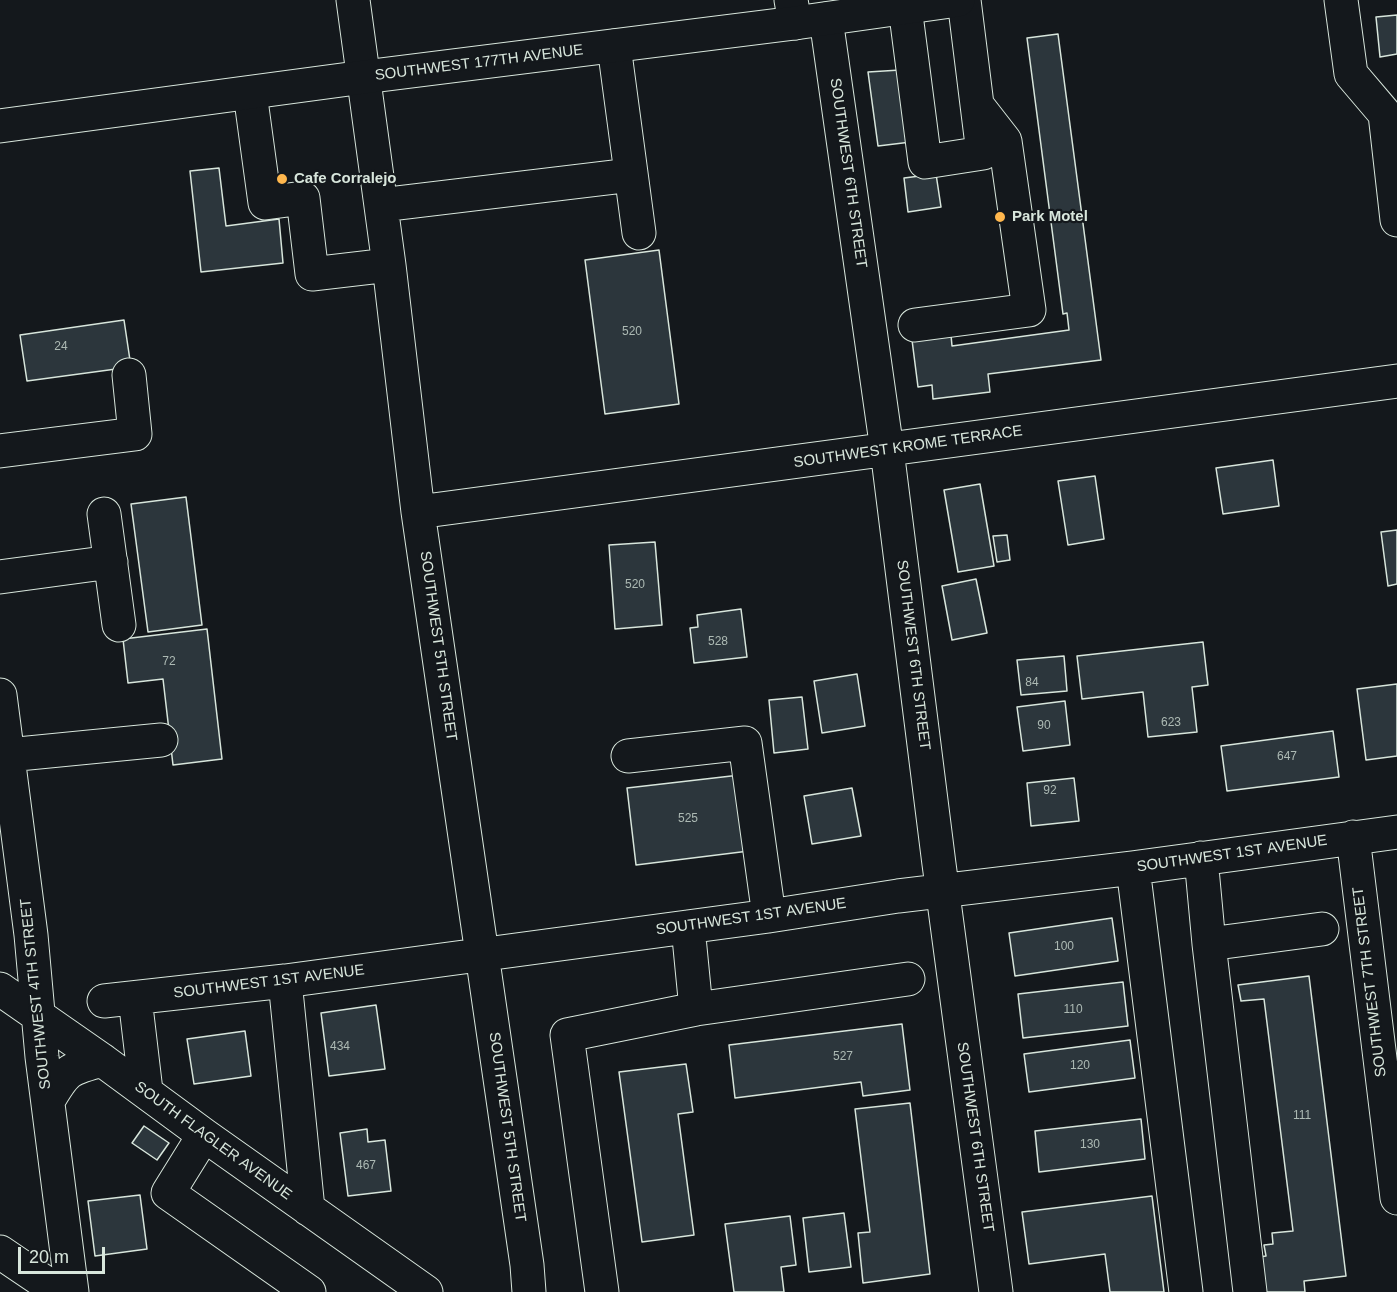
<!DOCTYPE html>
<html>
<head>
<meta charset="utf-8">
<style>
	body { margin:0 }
	#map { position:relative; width:1397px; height:1292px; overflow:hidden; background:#14181c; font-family:Arial,sans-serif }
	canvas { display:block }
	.scale { position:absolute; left:18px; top:1247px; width:87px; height:27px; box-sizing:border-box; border:3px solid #d8e6dc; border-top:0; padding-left:8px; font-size:18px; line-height:21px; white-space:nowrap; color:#d8e6dc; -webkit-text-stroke:4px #14181c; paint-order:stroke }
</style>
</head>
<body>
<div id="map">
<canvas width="1397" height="1292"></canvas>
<div class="scale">20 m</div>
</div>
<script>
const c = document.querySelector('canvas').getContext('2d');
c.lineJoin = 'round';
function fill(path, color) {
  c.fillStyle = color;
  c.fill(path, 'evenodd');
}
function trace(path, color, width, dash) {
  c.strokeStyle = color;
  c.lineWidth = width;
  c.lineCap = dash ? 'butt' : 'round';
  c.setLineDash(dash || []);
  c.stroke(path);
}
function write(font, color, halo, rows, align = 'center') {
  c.font = font + ' Arial,sans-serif';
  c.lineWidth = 4.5;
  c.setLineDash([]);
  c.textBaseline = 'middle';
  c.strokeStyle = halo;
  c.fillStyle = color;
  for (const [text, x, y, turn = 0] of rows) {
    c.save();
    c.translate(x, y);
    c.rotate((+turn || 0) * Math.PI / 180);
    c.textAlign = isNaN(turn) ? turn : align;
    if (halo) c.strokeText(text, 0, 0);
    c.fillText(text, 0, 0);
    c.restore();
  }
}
const building = new Path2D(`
	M1397,15v39l-17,3 -4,-40z
	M1058,34l43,326 -113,14 2,18 -57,7 -1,-14 -14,2 -6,-47 39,-5 1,11 117,-16 -2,-17 -4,1 -36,-276z
	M900,70l11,72 -33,4 -10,-74z
	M219,168l7,58 53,-7 4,44 -82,9 -11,-101z
	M936,174l5,33 -33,5 -4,-34z
	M659,250l20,154 -74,10 -20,-154z
	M124,320l7,47 -104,14 -7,-46z
	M1273,460l6,46 -56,8 -7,-46z
	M1095,476l9,63 -36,6 -10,-64z
	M980,484l14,82 -36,6 -14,-82z
	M186,497l16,128 -54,7 -17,-128z
	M1397,530v54l-9,2 -7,-54z
	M1007,535l3,25 -13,2 -4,-26z
	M655,542l7,83 -47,4 -6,-84z
	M976,579l11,54 -35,7 -10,-54z
	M741,609l6,48 -53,6 -4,-35 8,-1 -1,-12z
	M207,629l15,130 -49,6 -10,-86 -35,4 -5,-44z
	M1203,642l5,43 -16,2 5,45 -49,5 -5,-45 -61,7 -5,-43z
	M1064,656l3,35 -46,4 -4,-35z
	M857,674l8,52 -43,7 -8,-52z
	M1397,684v72l-31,4 -9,-71z
	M802,697l6,52 -34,4 -5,-53z
	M1065,701l5,44 -47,6 -6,-44z
	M1333,731l6,46 -112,14 -6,-45z
	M740,775l9,76 -113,14 -9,-77z
	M1074,778l5,43 -48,5 -4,-43z
	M852,788l9,48 -49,8 -8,-48z
	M1112,918l6,43 -103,15 -6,-43z
	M1309,976l37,300 -42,5 1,11h-49l-5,-34 15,-2 -2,-11 9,-1 -1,-11 21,-2 -29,-232 -23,2 -3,-16z
	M1123,982l5,44 -105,12 -5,-44z
	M376,1005l9,64 -56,7 -8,-63z
	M902,1024l8,66 -47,6 -2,-14 -126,16 -6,-53z
	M245,1031l6,45 -57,8 -7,-45z
	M1130,1040l5,38 -106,14 -5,-38z
	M686,1064l7,48 -15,2 16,121 -52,7 -23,-170z
	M910,1103l20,171 -67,9 -5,-50 12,-1 -15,-123z
	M1141,1119l4,40 -106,13 -4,-41z
	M144,1126l25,17 -12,17 -25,-17z
	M367,1129l1,13 17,-2 6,51 -43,5 -8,-63z
	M140,1195l7,54 -52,7 -7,-55z
	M1152,1196l12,96h-54l-5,-38 -76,10 -7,-52z
	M844,1213l7,54 -42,5 -6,-54z
	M790,1216l6,49 -15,2 3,25h-50l-9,-68z`);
fill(building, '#2c363c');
trace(building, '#d8e6dc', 1.5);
const minor = new Path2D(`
	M353,0l36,265 29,247 109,753 2,27
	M791,0l4,23
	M1341,0l10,74 34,40 12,106
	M905,7l20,155 58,-9 -19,-153
	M826,19l61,431 52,414 57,428
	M614,46l25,187
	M250,93l15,110 38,-5 9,76 77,-9
	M381,205l250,-30
	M915,325l114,-15 -24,-169 -28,-36
	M0,451l135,-17 -6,-59
	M418,512l979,-131
	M104,514l15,111
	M0,577l111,-15
	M0,695l31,240 11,122 30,235
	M8,755l153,-15
	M628,756l117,-13 24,173
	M1353,837l44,361
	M1201,858l8,86 113,-15
	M1133,868l53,424
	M688,927l8,82 212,-30
	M1209,944l41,348
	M285,981l23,228
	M0,989l102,71 102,75 222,157
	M135,998l11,93
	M104,1001l181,-20 484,-65 129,-20 235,-28 264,-36
	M48,1101c18,-31 20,-32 54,-41
	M204,1135l-36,58 141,99
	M0,1252l59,40
	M602,1292l-35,-257 129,-26`);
const major = new Path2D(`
	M0,126l364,-49 431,-54 163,-23`);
trace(minor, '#d8e6dc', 35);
trace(major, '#d8e6dc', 35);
trace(minor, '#14181c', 33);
trace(major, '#14181c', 33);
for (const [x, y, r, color] of [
	[282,179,6,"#ffb74d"],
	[1000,217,6,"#ffb74d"]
]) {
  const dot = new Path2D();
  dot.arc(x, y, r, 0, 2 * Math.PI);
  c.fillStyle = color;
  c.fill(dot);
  trace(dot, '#14181c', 2);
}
write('12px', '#adbab4', null, [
	["520",632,332],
	["24",61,347],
	["520",635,585],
	["528",718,642],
	["72",169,662],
	["84",1032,683],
	["623",1171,723],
	["90",1044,726],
	["647",1287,757],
	["92",1050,791],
	["525",688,819],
	["100",1064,947],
	["110",1073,1010],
	["434",340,1047],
	["527",843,1057],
	["120",1080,1066],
	["111",1302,1116],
	["130",1090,1145],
	["467",366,1166]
]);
write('15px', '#d8e6dc', '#14181c', [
	["SOUTHWEST 177TH AVENUE",479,63,-7],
	["SOUTHWEST 6TH STREET",848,173,82],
	["SOUTHWEST KROME TERRACE",908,447,-8],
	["SOUTHWEST 5TH STREET",438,646,82],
	["SOUTHWEST 6TH STREET",913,655,83],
	["SOUTHWEST 1ST AVENUE",1232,854,-8],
	["SOUTHWEST 1ST AVENUE",751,917,-8],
	["SOUTHWEST 1ST AVENUE",269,982,-7],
	["SOUTHWEST 7TH STREET",1370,982,-97],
	["SOUTHWEST 4TH STREET",36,994,-96],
	["SOUTHWEST 5TH STREET",507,1127,82],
	["SOUTHWEST 6TH STREET",975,1137,82],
	["SOUTH FLAGLER AVENUE",213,1141,36]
]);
write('bold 15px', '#d8e6dc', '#14181c', [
	["Cafe Corralejo",294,179],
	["Park Motel",1012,217]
], 'left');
</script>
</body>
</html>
